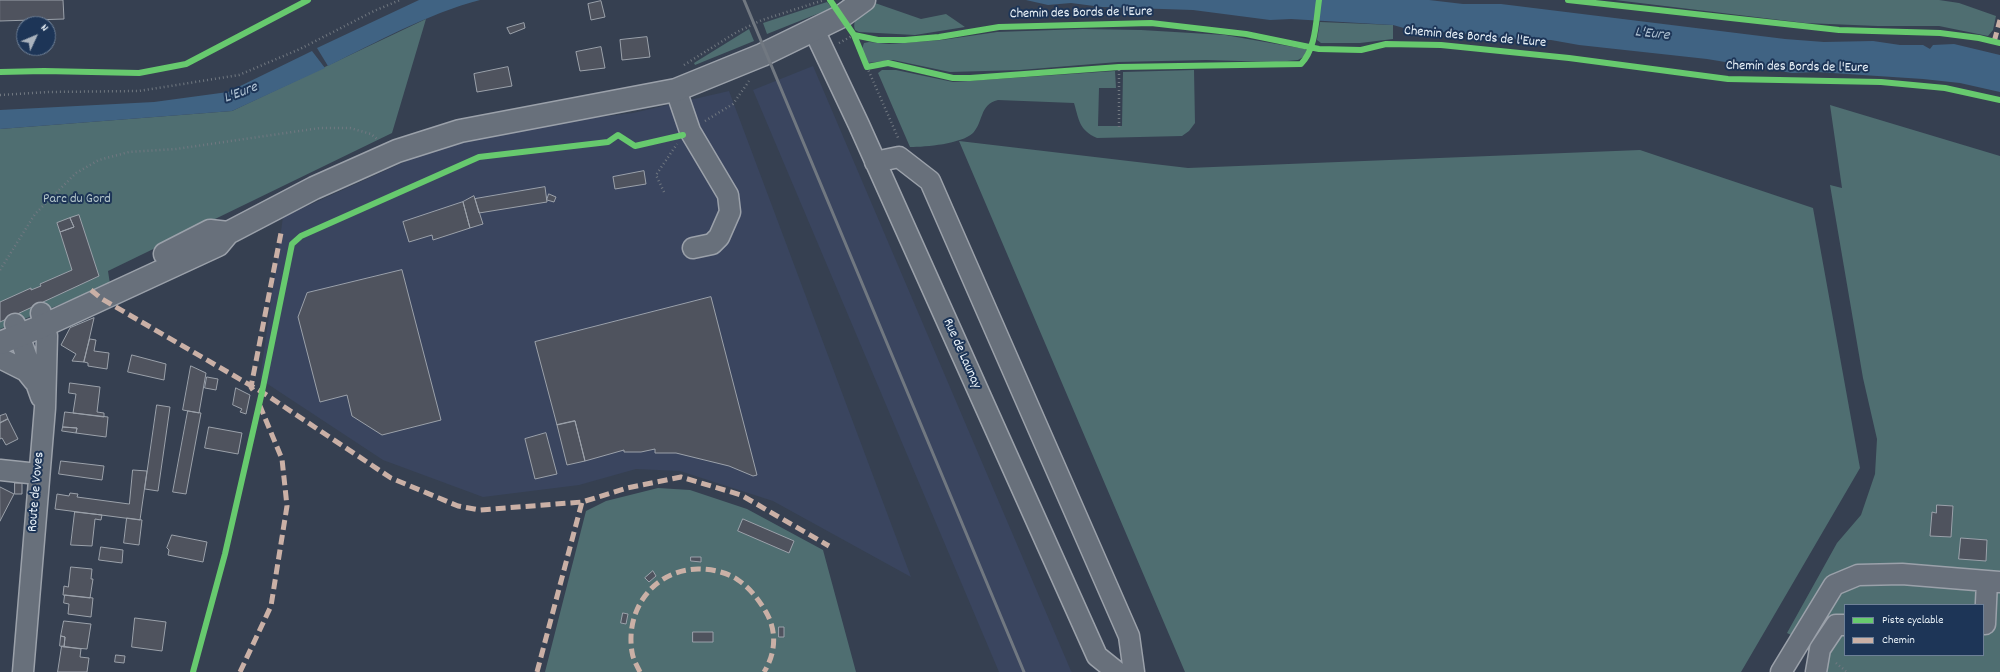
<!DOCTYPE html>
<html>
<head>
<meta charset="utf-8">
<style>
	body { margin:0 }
	#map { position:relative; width:2000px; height:672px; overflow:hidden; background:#364051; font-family:Dekko,sans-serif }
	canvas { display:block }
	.legend { position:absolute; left:1844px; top:604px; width:140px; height:52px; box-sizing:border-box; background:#1d3557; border:1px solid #6e8097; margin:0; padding:5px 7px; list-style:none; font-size:12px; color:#e8f1f8 }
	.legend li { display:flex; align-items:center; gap:8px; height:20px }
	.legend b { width:20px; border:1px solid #6e8097 }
	.north { position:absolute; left:16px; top:16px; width:40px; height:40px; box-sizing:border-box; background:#1d3557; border:1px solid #6e8097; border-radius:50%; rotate:46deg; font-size:11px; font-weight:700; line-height:16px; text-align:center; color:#e8f1f8 }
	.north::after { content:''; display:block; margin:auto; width:14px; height:18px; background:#aab3be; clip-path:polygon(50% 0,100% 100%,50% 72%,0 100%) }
</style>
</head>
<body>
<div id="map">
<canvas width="2000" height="672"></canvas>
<ul class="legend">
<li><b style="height:5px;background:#67ca6e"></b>Piste cyclable</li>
<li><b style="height:5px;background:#cab0a6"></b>Chemin</li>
</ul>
<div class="north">N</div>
</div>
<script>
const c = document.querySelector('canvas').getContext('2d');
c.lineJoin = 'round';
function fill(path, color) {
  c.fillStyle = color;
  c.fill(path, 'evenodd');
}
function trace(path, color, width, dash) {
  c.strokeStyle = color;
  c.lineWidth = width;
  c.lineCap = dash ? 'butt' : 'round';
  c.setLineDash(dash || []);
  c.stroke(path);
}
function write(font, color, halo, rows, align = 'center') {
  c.font = font + ' Dekko,sans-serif';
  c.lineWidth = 4;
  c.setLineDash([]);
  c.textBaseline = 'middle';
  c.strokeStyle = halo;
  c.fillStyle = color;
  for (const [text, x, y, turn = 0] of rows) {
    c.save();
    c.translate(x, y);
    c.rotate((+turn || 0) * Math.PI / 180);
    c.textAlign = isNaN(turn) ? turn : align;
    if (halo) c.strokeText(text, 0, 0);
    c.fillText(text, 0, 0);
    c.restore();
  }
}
fill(new Path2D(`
	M813,66l258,605 1,1h-73l-246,-582z
	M729,91l182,486 -138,-76 -93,-30 -44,-2 -57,16 -96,12 -100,-37 -123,-81 23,-162 150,-68 84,-22 116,-14z`), '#3a455f');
fill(new Path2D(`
	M1615,0h324l20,3 37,13 -3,14 -5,6 -49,-10h-61l-73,-3z
	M827,2l5,6 -65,26 -4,-11z
	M875,3l46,16 25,-5 19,13 -50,8 -56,-3 -4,-2c-4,-13 10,-20 20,-27z
	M426,19l-34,114 -284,138 2,13 -110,45v-200l232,-18z
	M1320,22l73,3v14l-33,4h-39l-4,-3z
	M749,29l5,12 -59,24 -1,-2z
	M1083,29l58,1 84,5 80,14 2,2 -2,5 -7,4 -22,2 -70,-2 -88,2 -98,8 -70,2 -57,-12 -26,3 -5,-14 2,-6 5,-1 20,2 53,-4 55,-8z
	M882,70h14l57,12 162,-11 1,17h-17l-1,38h24l1,-54 71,-2 1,53 -6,8 -7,5 -85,2c-18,-8 -18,-18 -23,-35l-76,-3c-19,5 -14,21 -25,33 -12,11 -47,14 -63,14l-32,-74z
	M1830,105l170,51v516h-175l-5,-23 -33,-16 50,-90 24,-28 14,-41 2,-35 -14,-61 -33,-193 12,3zM1845,605h138v50h-138z
	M959,141l229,27 452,-18 173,58 47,260 -119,204h-556z
	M658,488l32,2 57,19 76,41 33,122h-311l41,-161 20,-10z`), '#4f6e71');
fill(new Path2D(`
	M419,0h61c-53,14 -103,42 -152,66l-11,-18z
	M1026,0h403l34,4h38l284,35 39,3 49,-1 27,4h23l7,4 3,-4 21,-1 46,11v37l-40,-9 -37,-4 -106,-7 -25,1 -85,-14 -128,-14 -28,-5 -42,-1 -39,-5 -59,-4 -18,-5 -102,-6 -21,1 -77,-10 -91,-3 -31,-4 -23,2z
	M312,51l13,17 -93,43 -232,18v-19l154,-8 74,-10z`), '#406383');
const building = new Path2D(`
	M0,0h63l1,19 -64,2z
	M601,1l4,16 -14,3 -3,-16z
	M524,23l1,5 -15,6 -3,-6z
	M647,37l3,20 -28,3 -2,-20z
	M601,47l4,21 -25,3 -4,-19z
	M508,67l4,19 -35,6 -3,-18z
	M644,171l2,13 -31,5 -2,-12z
	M545,187l2,15 -68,11 -4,-14z
	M549,194l7,3 -2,5 -7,-2z
	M474,196l9,28 -13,4 -7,-26z
	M463,202l7,26 -37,12 -1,-5 -23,7 -6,-20z
	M79,215l20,61 -99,46v-20l31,-14v2l10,-4 -1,-2 32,-14 -12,-38 14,-5 -4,-9z
	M70,218l4,9 -14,5 -3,-9z
	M402,270l39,150 -59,15 -30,-19 -5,-21 -27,7 -22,-85 9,-24z
	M711,297l46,178 -4,1 -24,-10 -53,-13h-21v-4l-14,3h-17v-2l-39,11 -10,-40 -18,4 -22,-83z
	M94,318l-10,44 -12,-1 4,-7 -15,-9 9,-17z
	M90,339l6,1 -2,11 15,2 -2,16 -19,-3v-3l-4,-1z
	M132,355l34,9 -2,16 -36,-8z
	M191,366l15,7 -7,40 -16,-3z
	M207,377l11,2 -2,11 -11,-2z
	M70,383l30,4 -3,25 7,1v4l-31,-4 3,-19 -7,-1z
	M236,388l14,7 -4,19 -6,-2 2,-3 -9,-4z
	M157,405l13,2 -12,84 -13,-2z
	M188,411l13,2 -15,81 -13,-2z
	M65,412l43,5 -2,20 -30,-4 1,-5 -14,-1z
	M6,414l2,5 -8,4v-7z
	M8,419l10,20 -12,6 -4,-7 -2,1v-16z
	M575,421l10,40 -18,4 -10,-40z
	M63,427l14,1 -1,5 -14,-2z
	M209,427l33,6 -4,21 -33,-6z
	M546,433l11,41 -22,5 -10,-40z
	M61,461l43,5 -2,14 -43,-6z
	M133,470l14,1 -7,49 -85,-11 2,-15 12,2 1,-3 8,1 -1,3 52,7z
	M15,483h7v11h-7z
	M0,487l14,7 -14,27z
	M1937,505l16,1 -2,31 -21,-1 2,-24 4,1z
	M75,512l27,3 -1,5 -6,-1 -3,27 -21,-1z
	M127,518l15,2 -3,25 -15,-2z
	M743,519l51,22 -5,12 -51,-22z
	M172,535l35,7 -4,20 -35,-7 1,-5 -2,-2z
	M1961,538l26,2 -1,21 -27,-2z
	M101,547l22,3 -1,13 -23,-3z
	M691,557h10v5l-10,-1z
	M71,567l21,2 -1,10h2l-3,19 -27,-3 1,-9 4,1z
	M653,571l3,5 -7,6 -4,-4z
	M65,595l28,3 -2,19 -23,-3 1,-10 -5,-1z
	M623,613l5,1 -2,10 -5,-1z
	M135,618l31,4 -4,29 -30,-4z
	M64,621l27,3 -4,25 -23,-2 1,-10 -4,-1z
	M779,627h5v10h-5z
	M693,632h20v10h-20z
	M61,636l4,1 -1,10 -4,-1z
	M62,646l19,3 -1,8 9,1 -2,14h-29z
	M116,655l9,1 -1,7 -9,-1z`);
fill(building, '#4f535e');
trace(building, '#9ba1aa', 1);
const minor = new Path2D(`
	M814,30l45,95 238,531 20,16
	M676,90l14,41 38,64 2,17 -11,25 -7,7 -19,4
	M875,162l24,-5 31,24 199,455 5,36
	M15,324l26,73
	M0,358l26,13 8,10
	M0,470l38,4
	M1985,624l2,-43
	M23,672l22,-264 2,-72 -6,-23
	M1781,672l53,-87 24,-10 44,-1 98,8
	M1816,672l4,-23 16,-24h9`);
const major = new Path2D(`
	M165,254l45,-23 18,2
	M0,343l45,-18 173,-80 10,-12 86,-45 83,-37 63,-20 216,-41 86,-35 80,-39 22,-16`);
trace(minor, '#9ba1aa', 23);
trace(major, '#9ba1aa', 25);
trace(new Path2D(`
	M839,43l15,-8
	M684,65l53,-33 25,-12 62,-20
	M867,67l32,73
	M0,95l48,-3 91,-1 100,-16 61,-26 74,-38 26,-11
	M705,121l28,-17 16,-23
	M1119,127v-60
	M664,192l-8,-17 21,-31
	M0,270l35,-56 41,-41 23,-13 30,-8 47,-3 144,-21h30l21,6 6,5
	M1836,663l11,9`), '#717881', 2.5, [1, 3]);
trace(minor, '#68707b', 20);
trace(major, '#68707b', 22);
trace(new Path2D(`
	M744,0l280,672`), '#717881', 3);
trace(new Path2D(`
	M1994,42l6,-22
	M91,290l11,9 160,93 129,86 67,28 22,4 102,-8 45,-14 54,-11 60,18 88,51
	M253,390l-2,-3 30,-154
	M240,672l31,-66 16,-100 -5,-47 -22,-53
	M537,672l45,-170
	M640,672c-3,-6 -7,-13 -8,-20 -7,-43 22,-82 66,-83 13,0 29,3 40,11 12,8 21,20 28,32 11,19 10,41 -2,60`), '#cab0a6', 5, [10, 5]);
trace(new Path2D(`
	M830,0l24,35 13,32 21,-4 65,15h17l149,-11 182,-3c15,-15 15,-44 18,-64
	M1568,0l271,30 101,3 39,5 21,5
	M854,35l24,5h27l34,-3 60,-10 152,-4 95,11 73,15 42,1 25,-6 55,1 128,13 159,21 153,3 64,6 55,12
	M0,72l44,-1 95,2 47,-9 122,-64
	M193,672l32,-118 37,-162 30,-148 9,-8 178,-79 129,-15 10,-7 17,11 48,-11`), '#67ca6e', 6);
write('14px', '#e8f1f8', '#1d3557', [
	["Chemin des Bords de l'Eure",1081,14,-1],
	["Chemin des Bords de l'Eure",1475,38,5],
	["Chemin des Bords de l'Eure",1797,68,1],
	["Rue de Launay",961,354,66],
	["Route de Voves",37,492,-85]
]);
write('14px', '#b4c6ca', '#1d3557', [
	["Parc du Gord",77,200]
]);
write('italic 15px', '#aec0d1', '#1d3557', [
	["L'Eure",1652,35,6],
	["L'Eure",241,94,-21]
]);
</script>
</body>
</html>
